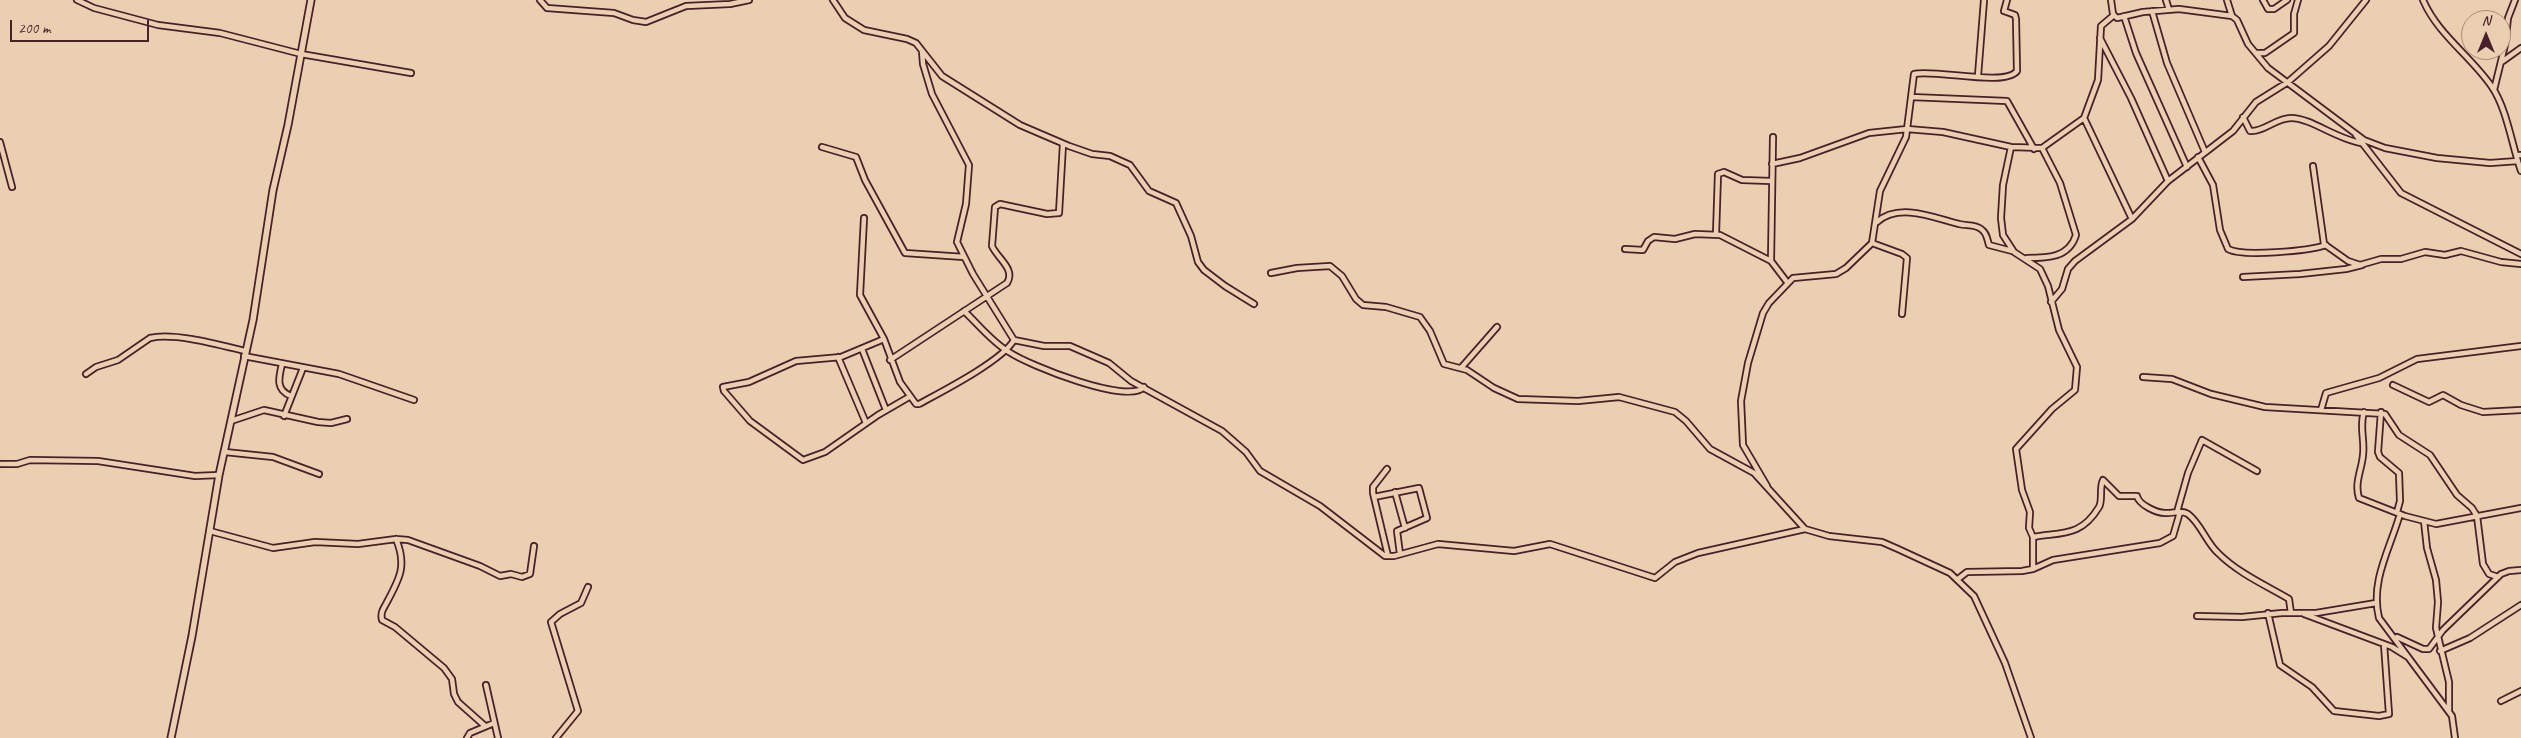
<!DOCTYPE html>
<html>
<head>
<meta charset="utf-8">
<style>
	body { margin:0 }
	#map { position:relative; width:2521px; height:738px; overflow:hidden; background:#eacfb1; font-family:Caveat,sans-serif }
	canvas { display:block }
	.north { position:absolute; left:2461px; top:10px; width:50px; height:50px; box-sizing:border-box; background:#eacfb1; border:1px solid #aa897b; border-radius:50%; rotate:0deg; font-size:14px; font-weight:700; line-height:20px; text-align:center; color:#4a1f2b }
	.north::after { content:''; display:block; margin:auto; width:18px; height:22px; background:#4a1f2b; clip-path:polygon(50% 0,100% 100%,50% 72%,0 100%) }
	.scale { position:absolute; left:10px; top:20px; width:139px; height:22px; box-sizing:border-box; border:2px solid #4a1f2b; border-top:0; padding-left:6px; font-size:15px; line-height:18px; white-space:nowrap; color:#4a1f2b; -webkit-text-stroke:4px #eacfb1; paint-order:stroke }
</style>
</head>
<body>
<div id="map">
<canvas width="2521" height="738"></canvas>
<div class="north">N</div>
<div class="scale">200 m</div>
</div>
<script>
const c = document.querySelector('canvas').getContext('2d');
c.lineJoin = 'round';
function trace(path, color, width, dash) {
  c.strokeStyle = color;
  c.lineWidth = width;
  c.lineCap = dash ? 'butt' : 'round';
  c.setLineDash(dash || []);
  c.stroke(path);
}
const minor = new Path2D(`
	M77,0l17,8 64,17 62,8 81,21 110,19
	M540,0l7,8 67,5 19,7 13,2 40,-16 44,-2 19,-4
	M833,0l12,18 19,12 43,9 9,4 26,33 78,49 49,21 23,8 18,2 20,9 19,26 27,12 15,33 7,26 6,8 21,16 29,18
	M2111,0l2,14 4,4 26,-6 36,-3 53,7 5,4 11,24 20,24 96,72 21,8 52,10 53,5 28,-2
	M2166,0l3,10
	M2227,0l5,16
	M2263,0l5,9h6l13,-9
	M2423,0c15,35 48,56 69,87 15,22 20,59 29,84
	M2152,11l15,52 38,89
	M2124,16l12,37 51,114
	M2100,38l31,60 37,83
	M922,51l1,13 9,30 37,71 -3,39 -9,38 16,32 41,66 30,6h26l39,17 22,18 91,50 24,21 14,19 60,35 65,50h9l44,-12 76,7 36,-7 105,34 20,-16 23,-9 107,-24 24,7 53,6 16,7 52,24 24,23 31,67 26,75
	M2256,53h9l29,-20v-19l4,-14
	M2503,61l18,-13
	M1978,76l6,-76
	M2494,90l11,-45 3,-27 7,-18
	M1911,97l96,4 27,48
	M2243,117l7,14c14,1 26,-13 41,-13 20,0 45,21 70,25
	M2084,118l48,101
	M2356,135l45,58 120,61
	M0,142l12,45
	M822,147l34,10 9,23 40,73 59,4
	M2011,147l-8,38 -2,33 2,17 11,17 26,17 8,17 11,44 18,37 -2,23 -23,19 -36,40 6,41 8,22 -1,16 4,9v32
	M2519,155h2
	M2198,157l15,28 7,45 8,19c14,8 81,2 98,-4
	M1772,164l28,-6 69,-25 38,-4 36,3 68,15 31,1 42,-30 14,-38 3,-54 13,-11
	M2313,166l11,78 24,17 12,4 21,-6h20l24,-7 20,3 16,-4 40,11 20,2
	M864,218l-4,77 24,44 16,43 16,22h3c22,-12 83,-43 95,-64
	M1877,222c22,-20 58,-4 82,2 7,2 16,0 22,5 6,4 6,10 8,16l23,6
	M1716,234l2,-60 6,-2 18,8 29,1
	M1872,243l30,11 5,4 -5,56
	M1625,249l18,1 5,-9 6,-4 21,2 20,-5 25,1 51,26 16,21
	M2027,258c20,0 42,0 49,-23l-16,-52 -18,-35
	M1771,261l2,-124
	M1271,273l26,-5 33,-2 12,10 14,23 7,6 23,2 34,10 10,14 14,33 23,6 27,18 24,11 60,2 41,-4 56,15 11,9 24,28 44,24 51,56
	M2243,277l57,-3 46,-5 16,-4
	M2051,302l11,-13 6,-20 7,-8 57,-42 36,-38 65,-50 23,-29 32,-20 41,-36 37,-46
	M964,311c15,14 28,31 45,41 19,13 119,53 135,35
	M884,339l-43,18 -45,4 -47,21 -26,5 1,4 26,30 53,39 22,-8 53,-37 31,-18
	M862,349l24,61
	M244,356l95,18 75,26
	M838,357l28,66
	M890,360l117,-77c9,-14 -10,-25 -15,-37l3,-39 5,-3 47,10 12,-1 4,-69
	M282,364c-3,13 -7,26 9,32
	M1461,368l36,-41
	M86,374l10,-7 22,-7 32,-22c24,-6 70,7 95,13
	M2143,377l29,2 39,15 54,13 120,7 14,21 31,20 27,40 15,13 5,8 6,48 6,10 9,3
	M2393,385l36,17 14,-7 18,10 22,7 38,-2
	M2321,410l5,-17 53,-15 38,-19 104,-13
	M2364,412c-5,15 1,27 -1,43 -1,14 -9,28 -4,43l46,18 31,8 85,-16
	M2381,412l-3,40 2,5 19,16 1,28 -3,11
	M284,416l19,-48
	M231,421l33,-11 54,12 13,1 16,-4
	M225,452l48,5 46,17
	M1,464h16l13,-4 68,1 97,15 24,-1
	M1387,469l-14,18v6l15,63
	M1767,486l-24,-41 -2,-44 7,-38 15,-50 6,-10 24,-25 43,-4 10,-6 26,-25 8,-52 26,-54 8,-63c22,-5 91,13 103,-3l-1,-52 -1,-4 -11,-4 3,-11
	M1395,492l10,36
	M1374,497l45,-9 8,30 -30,13 3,23
	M2177,512l11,-39 14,-33 55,31
	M2400,514c-10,35 -30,67 -21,104l73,98 3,22
	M2424,521l3,27 9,32 2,22 -2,26 13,54v29
	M210,531l63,17 42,-6 43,2 38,-5 12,1 72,26 20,10 11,-2 11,3 8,-3 4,-28
	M2033,537c29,-5 48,0 66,-30 4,-7 0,-19 4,-27l16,16h18c2,9 20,17 28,17 8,1 15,-4 23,1 13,10 18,28 30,39 20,20 47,32 71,46l2,14
	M396,539c11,26 4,39 -9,63 -3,6 -7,10 -5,18l13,7 49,41 8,11 2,15 4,8 27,24
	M1958,579l9,-7 55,-1 11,-2 20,-9 107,-17 13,-7 7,-24
	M2268,613l12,52 32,22 22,24 45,5 10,-2 -5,-70
	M2304,614l88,33 16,10
	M2197,616l45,1 40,-4h34l60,-10
	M2397,637l26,12h6l14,-19 58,-56 8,-3 12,-1
	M2440,651l30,-13 51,-33
	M486,685l12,53
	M2501,701l20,-10
	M467,738l3,-5 24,-10
	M556,738l22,-27 -27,-89 9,-8 21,-11 7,-16`);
const major = new Path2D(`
	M171,738l21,-102 27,-161 34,-155 20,-130 15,-65 23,-125`);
trace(minor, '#4a1f2b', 8);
trace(major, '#4a1f2b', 9);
trace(minor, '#eacfb1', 4.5);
trace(major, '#eacfb1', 5.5);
</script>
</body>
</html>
